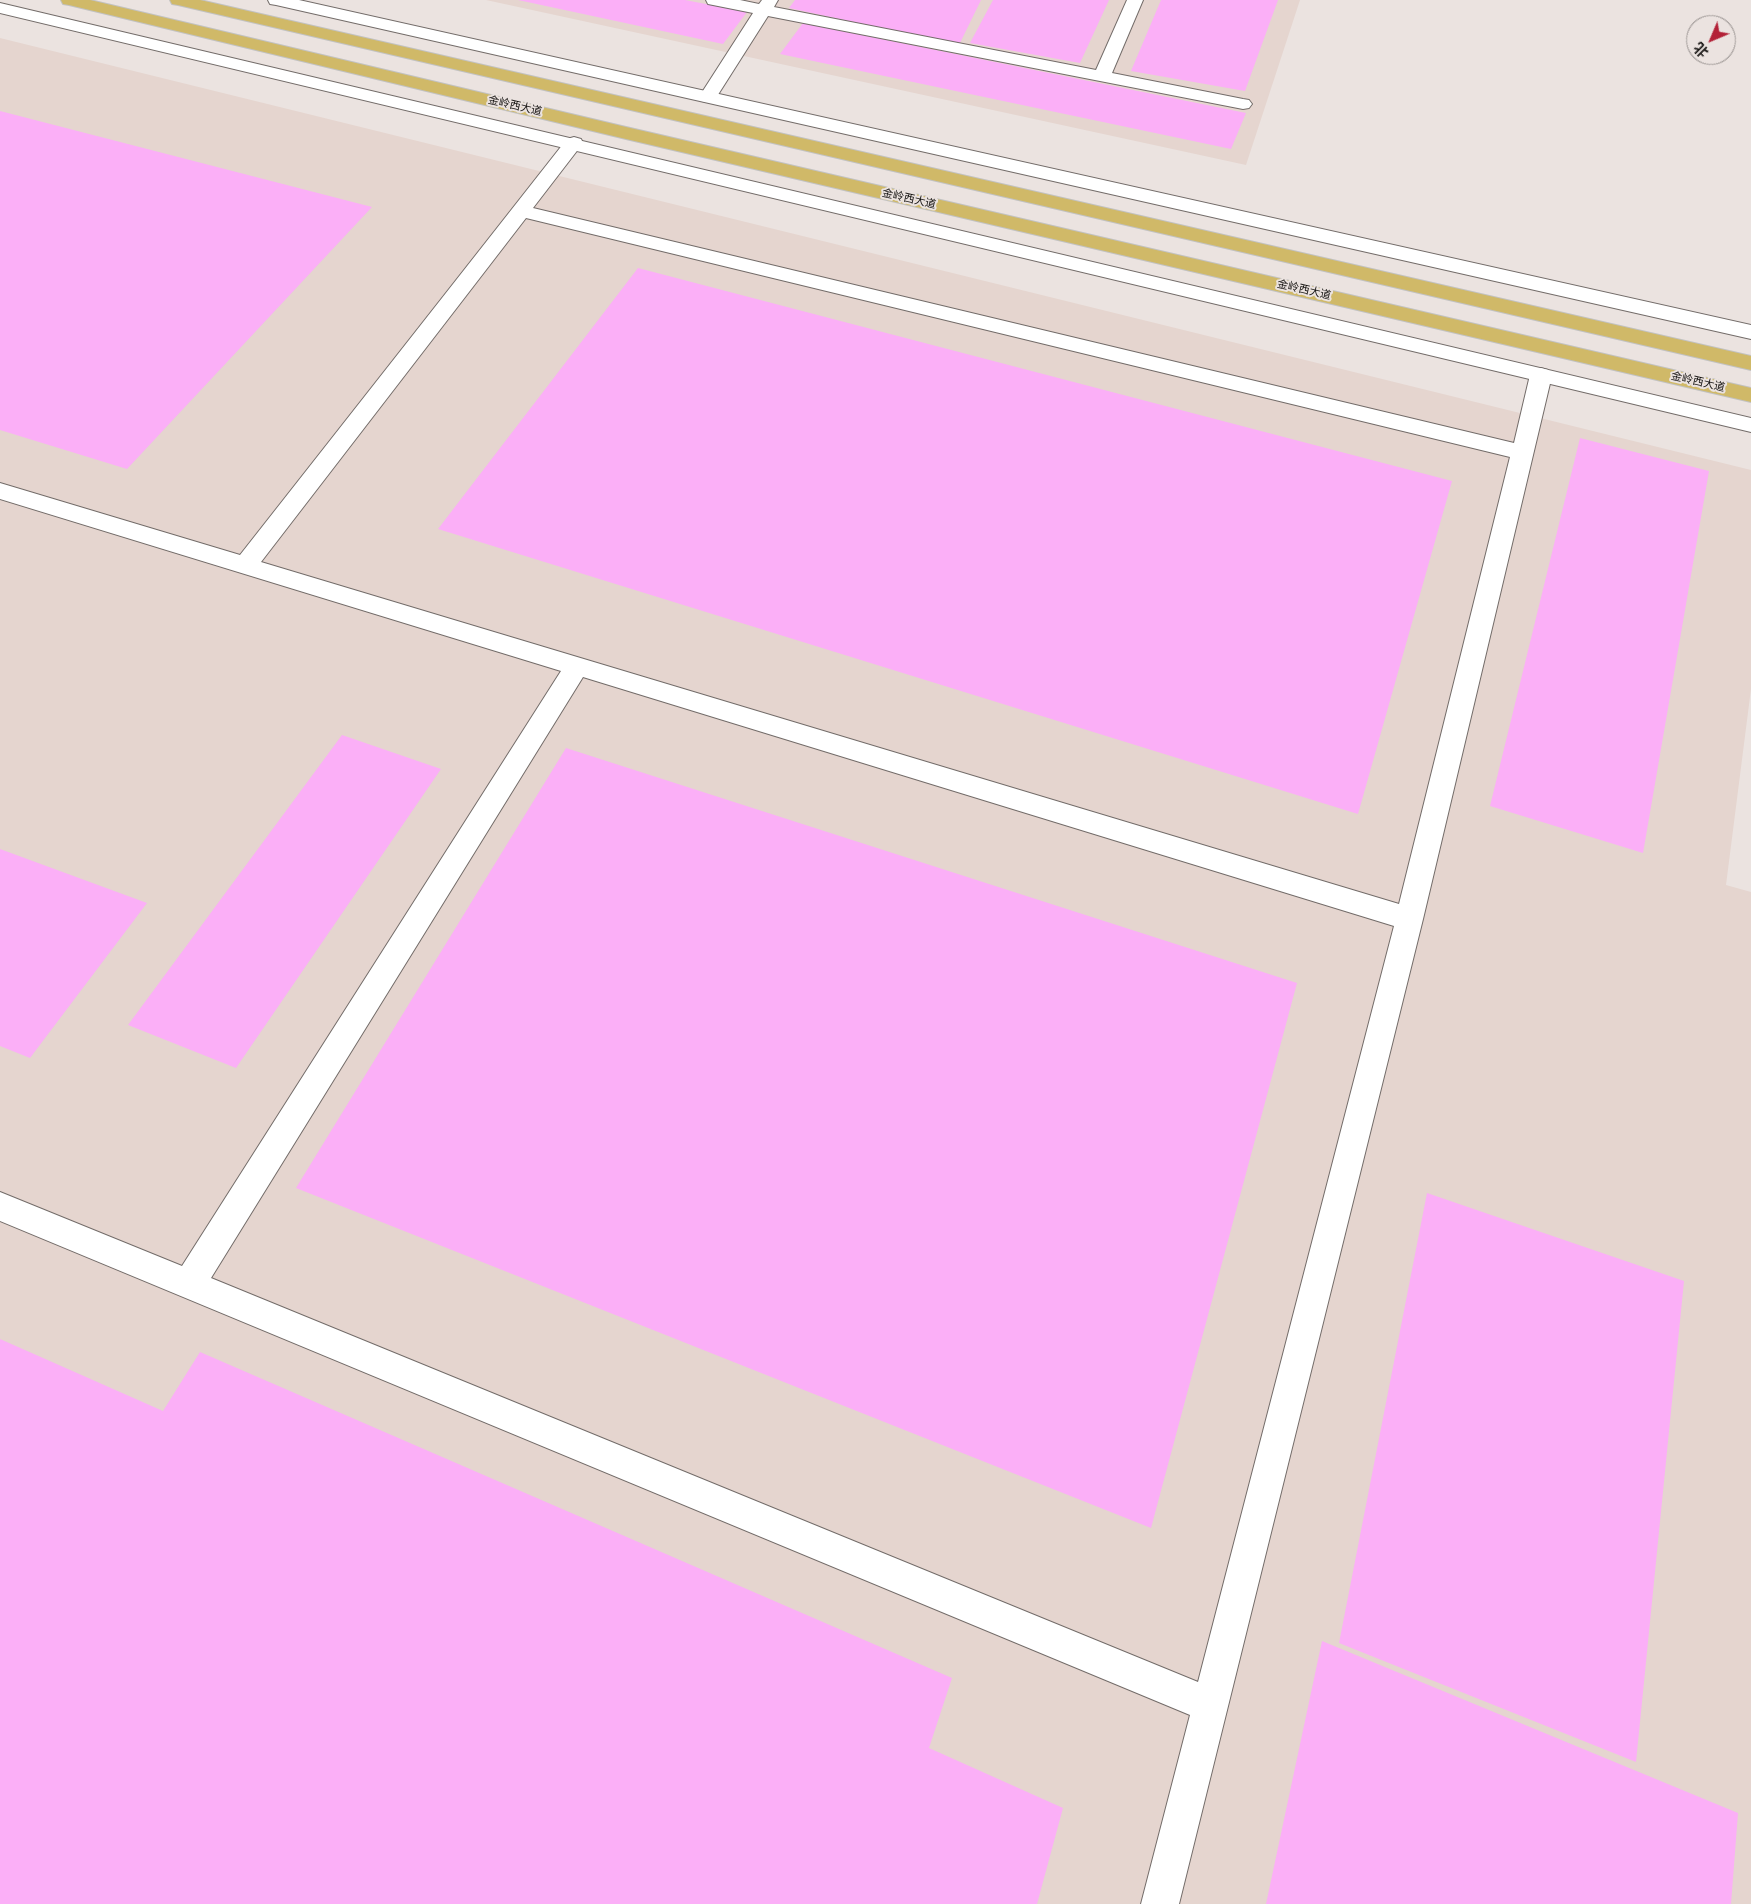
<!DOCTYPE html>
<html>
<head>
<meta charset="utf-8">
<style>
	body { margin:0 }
	#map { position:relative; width:1751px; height:1904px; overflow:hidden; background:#ebe3e0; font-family:"PT Sans Narrow","Noto Sans SC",sans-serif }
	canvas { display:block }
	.north { position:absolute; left:1686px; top:15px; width:50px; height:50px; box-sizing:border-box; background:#ebe3e0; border:1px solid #96908e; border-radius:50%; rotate:225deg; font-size:14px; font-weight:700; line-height:20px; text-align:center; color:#161412 }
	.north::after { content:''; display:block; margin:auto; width:18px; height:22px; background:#b32137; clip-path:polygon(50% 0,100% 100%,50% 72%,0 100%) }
</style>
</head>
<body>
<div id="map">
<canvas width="1751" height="1904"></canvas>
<div class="north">北</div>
</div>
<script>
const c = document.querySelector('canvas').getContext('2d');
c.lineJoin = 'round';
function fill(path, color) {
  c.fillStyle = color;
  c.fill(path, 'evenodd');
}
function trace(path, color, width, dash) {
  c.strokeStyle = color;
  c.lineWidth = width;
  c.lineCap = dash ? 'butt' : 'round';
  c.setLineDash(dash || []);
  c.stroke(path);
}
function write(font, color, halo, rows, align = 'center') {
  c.font = font + ' "PT Sans Narrow","Noto Sans SC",sans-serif';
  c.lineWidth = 4;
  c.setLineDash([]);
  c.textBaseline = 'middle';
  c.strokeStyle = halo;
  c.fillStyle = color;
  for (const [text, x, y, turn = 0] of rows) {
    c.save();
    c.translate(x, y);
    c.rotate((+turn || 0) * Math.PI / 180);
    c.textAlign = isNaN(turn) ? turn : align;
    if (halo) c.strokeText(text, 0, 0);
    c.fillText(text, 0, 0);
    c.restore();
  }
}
fill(new Path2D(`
	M486,0h814l-54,165z
	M0,38l1751,432v219l-25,196 25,7v1012h-1751z`), '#e5d5cf');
fill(new Path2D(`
	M518,0h167l62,12 -24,32z
	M795,0h186l-22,45 -170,-37z
	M993,0h116l-29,63 -110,-20z
	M1161,0h117l-33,91 -114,-20z
	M803,23l443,90 -15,36 -451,-95z
	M0,111l372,96 -245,262 -127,-39z
	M638,268l814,213 -94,333 -920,-285z
	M1580,438l129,33 -66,382 -153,-47z
	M342,735l99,34 -205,299 -108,-43z
	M566,748l731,235 -146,545 -855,-340z
	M0,849l147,54 -117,155 -30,-12z
	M1427,1193l257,88 -48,481 -297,-119z
	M0,1339l163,72 37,-59 752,326 -23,70 134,60 -26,96h-1037z
	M1322,1641l416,172 -7,91h-465z`), '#fbaff7');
const minor = new Path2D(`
	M706,0h34l19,4 3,-4h16l-4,7 322,63 31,-70h16l-31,73 131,26 6,1 3,4 -3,4 -6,1 -475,-93 -54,85 -6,1 -6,-1 -3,-4 54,-84 -45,-9z
	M574,137l7,2 2,4 -50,65 981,235 16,-68 4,-5 7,-2 7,2 4,5 -129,544 -244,985h-38l49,-189 -1190,-494v-29l182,74 379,-595 -561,-172v-16l240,72 327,-416zM526,218l984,239 -111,447 -1138,-342zM583,677l811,249 -196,756 -987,-404z`);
const tertiary = new Path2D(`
	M268,0h31l1452,325v14l-1475,-334 -6,-1z
	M0,3l1751,415v14l-1751,-419z`);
const primary = new Path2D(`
	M61,0h29l536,127 1125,261v14l-1125,-263 -557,-134 -6,-1z
	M170,0h30l1551,356v14l-1573,-365 -6,-1z`);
trace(minor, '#736c69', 2);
trace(tertiary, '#736c69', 2);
trace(primary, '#c2c2c1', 2);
fill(minor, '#fff');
fill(tertiary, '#fff');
fill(primary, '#d0b968');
write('11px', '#161412', '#ebe3e0', [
	["金岭西大道",515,106,13],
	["金岭西大道",909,199,13],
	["金岭西大道",1304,290,13],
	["金岭西大道",1698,382,13]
]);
</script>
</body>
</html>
